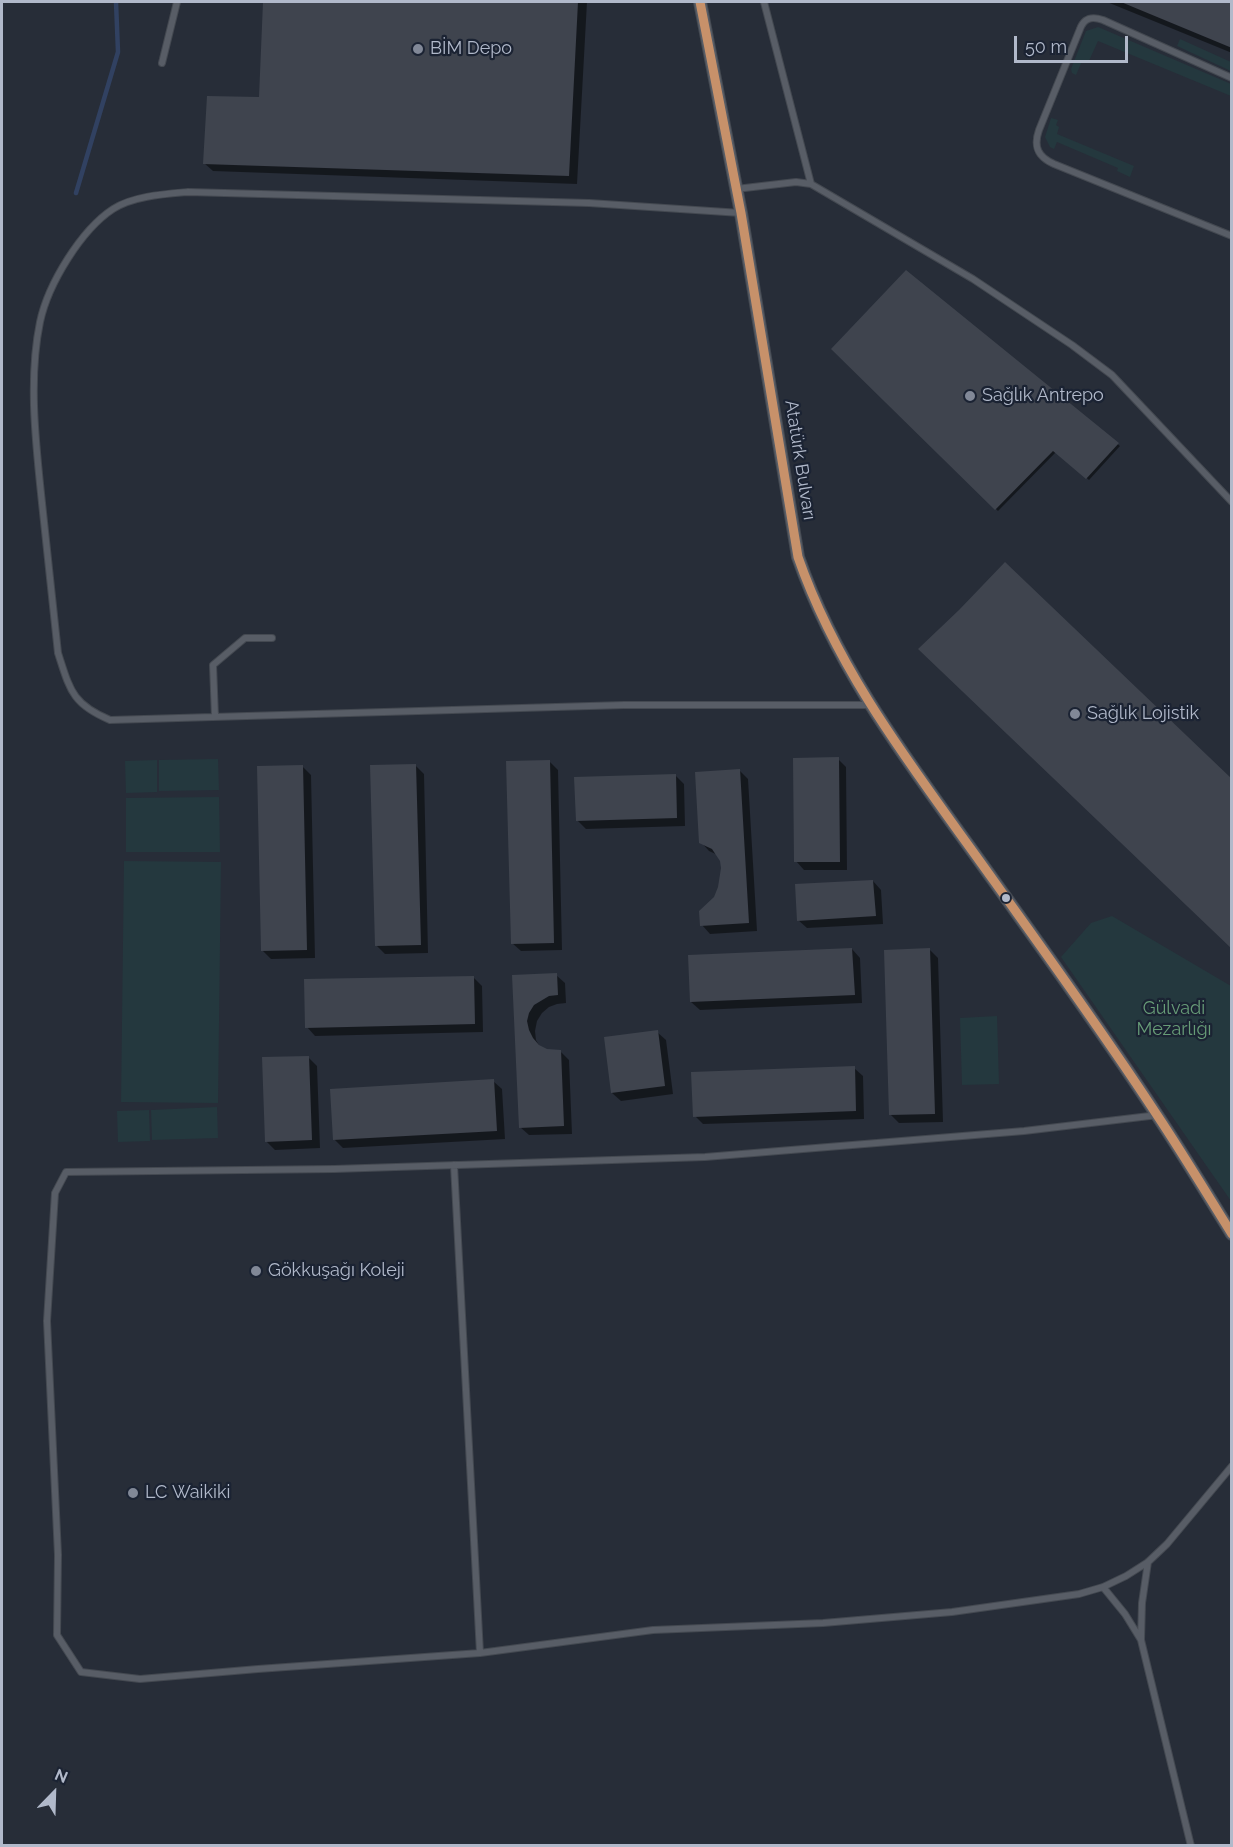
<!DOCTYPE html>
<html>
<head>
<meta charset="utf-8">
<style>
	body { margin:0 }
	#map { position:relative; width:1233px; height:1847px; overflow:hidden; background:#272d38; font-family:Raleway,sans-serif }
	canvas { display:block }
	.frame { position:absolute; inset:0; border:3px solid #b1b9ca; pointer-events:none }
	.north { position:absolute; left:24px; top:1763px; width:60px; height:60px; -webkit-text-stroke:4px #1b2333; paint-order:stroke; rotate:23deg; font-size:16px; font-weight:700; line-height:24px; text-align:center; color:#b1b9ca }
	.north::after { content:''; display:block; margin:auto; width:21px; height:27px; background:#b1b9ca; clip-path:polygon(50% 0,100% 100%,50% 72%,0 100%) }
	.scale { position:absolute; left:1014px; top:36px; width:114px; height:27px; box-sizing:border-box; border:3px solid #b1b9ca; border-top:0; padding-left:8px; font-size:18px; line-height:21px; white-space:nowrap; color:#b1b9ca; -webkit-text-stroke:4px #1b2333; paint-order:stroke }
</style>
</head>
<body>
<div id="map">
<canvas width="1233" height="1847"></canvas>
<div class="frame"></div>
<div class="north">N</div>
<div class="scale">50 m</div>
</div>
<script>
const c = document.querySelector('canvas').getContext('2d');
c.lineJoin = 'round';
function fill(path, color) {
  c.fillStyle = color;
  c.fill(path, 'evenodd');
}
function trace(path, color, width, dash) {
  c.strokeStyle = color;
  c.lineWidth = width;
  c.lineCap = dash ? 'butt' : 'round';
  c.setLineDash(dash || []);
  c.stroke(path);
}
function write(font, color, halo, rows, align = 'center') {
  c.font = font + ' Raleway,sans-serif';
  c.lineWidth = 4.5;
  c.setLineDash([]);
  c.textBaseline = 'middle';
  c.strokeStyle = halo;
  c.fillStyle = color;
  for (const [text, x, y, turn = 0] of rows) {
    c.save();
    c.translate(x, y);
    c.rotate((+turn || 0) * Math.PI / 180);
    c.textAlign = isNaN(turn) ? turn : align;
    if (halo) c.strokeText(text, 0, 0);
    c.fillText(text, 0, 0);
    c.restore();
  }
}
fill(new Path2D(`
	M1098,27l133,57v12l-133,-55 -10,22 -6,-2 -6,14 -4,-2 -1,-4 15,-38z
	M1180,39l51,23v9l-54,-25z
	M1051,118l7,2 -2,5 3,2 -2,7 77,32 -4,11 -13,-6 1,-3 -61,-26 -3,7 -4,-2 -5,-10z
	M218,759l1,31 -60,1v-31z
	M157,760v32l-31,1 -1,-32z
	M219,797l1,55h-94v-54z
	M124,861l97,1 -3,241 -97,-1z
	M1112,916l119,70v215l-170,-244 30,-34z
	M997,1016l2,68 -37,1 -2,-67z
	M217,1107l1,31 -66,2 -1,-30z
	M149,1110l1,31 -32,1 -1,-31z`), '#24383e');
fill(new Path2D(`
	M265,2h322l-10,182 -364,-13 -9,-8 56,-64z
	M1107,2h125v51z
	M906,272l214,174 -31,34 -33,-28 -58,59 -165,-162z
	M838,759l8,8 1,103h-43l-8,-9z
	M549,761l9,9 4,180 -41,1 -9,-8z
	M415,765l9,9 4,179 -43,1 -9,-9z
	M302,766l9,9 4,183 -44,1 -9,-9z
	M740,771l8,8 9,152 -47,3 -8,-9 13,-27 7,-21 -1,-17 -3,-5 -9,-4 -8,-9z
	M675,775l9,9 1,42 -99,3 -9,-9z
	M873,881l8,9 2,34 -76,4 -9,-8z
	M852,949l8,9 2,45 -162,7 -9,-8z
	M930,950l8,8 5,164 -44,1 -9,-9z
	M556,975l9,8 1,20 -9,1 -8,3 -7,6 -5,8 -2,10 1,9 4,7 7,3 13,1 9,9 3,74 -43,1 -9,-8 -6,-150z
	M474,978l8,8 1,46 -168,4 -8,-9z
	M657,1032l9,8 7,54 -52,7 -9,-8z
	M308,1057l9,9 3,82 -45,2 -9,-9z
	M854,1068l9,8 1,43 -161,5 -8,-8z
	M493,1081l9,8 3,50 -162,9 -9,-9z`), '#0007');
trace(new Path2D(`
	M76,193l42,-141 -2,-50`), '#314161', 4.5);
fill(new Path2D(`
	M263,2h315l-9,174 -366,-12 4,-68 52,1z
	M1121,2h111v46z
	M906,270l213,173 -33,36 -33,-28 -58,59 -164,-161z
	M1005,562l227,217v170l-314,-300 41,-39z
	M839,757l1,105h-46l-1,-104z
	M550,760l4,183 -43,1 -5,-183z
	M416,764l5,181 -46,1 -5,-181z
	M303,765l4,185 -46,1 -4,-185z
	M740,769l9,154 -49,3 -1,-15 15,-14 4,-10 3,-19 -1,-7 -8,-12 -13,-6 -4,-71z
	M676,774l1,44 -101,3 -2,-44z
	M873,880l3,36 -79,5 -2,-37z
	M852,948l3,47 -165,7 -2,-47z
	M930,948l5,166 -46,1 -5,-165z
	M557,973l1,22 -9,1 -15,9 -5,8 -2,8 2,9 4,8 6,7 8,4 14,1 3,76 -45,2 -7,-153z
	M474,976l1,48 -170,4 -1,-49z
	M658,1030l7,56 -54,7 -7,-56z
	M309,1056l3,84 -47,2 -3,-85z
	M855,1066l1,45 -163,6 -2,-45z
	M494,1079l3,52 -164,9 -3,-51z`), '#3f444e');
const service = new Path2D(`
	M764,2l47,182
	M162,63l15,-61
	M1232,78l-129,-58c-12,-4 -19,-2 -23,9l-41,101c-6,17 -1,27 15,34l178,72
	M736,189l60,-7 15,2 162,95 99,66 40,30 120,127
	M741,213l-152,-10 -401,-11c-23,2 -55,4 -75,17 -32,21 -65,75 -73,113 -12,58 -4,123 2,181 5,50 11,100 16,150 12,37 14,51 52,67l514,-15h245
	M215,717l-2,-52 32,-27h27
	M1158,1115l-134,16 -319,26 -371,12 -268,3 -11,21 -8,128 11,234 -1,80 24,37 59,7 118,-10 222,-16 173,-23 170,-7 129,-11 127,-18 24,-7 23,-11 22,-14 19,-18 65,-78
	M454,1165l26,488
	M1148,1562l-6,41 -1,37 50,206
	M1103,1587l22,27 16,26`);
const minor = new Path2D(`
	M700,2l41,211 57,344c42,121 123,221 196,324 55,77 111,154 163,234 26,39 50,79 75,119`);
trace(service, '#444951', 8);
trace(minor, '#444951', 14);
trace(service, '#585d66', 6);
trace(minor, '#585d66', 12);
trace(new Path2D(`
	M700,2l41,211 57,344c42,121 123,221 196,324 55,77 111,154 163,234 26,39 50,79 75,119`), '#c7916a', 9);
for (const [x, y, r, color] of [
	[418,49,6,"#818897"],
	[970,396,6,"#818897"],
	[1075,714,6,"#818897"],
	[1006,898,5,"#b1b9ca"],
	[256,1271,6,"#818897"],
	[133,1493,6,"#818897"]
]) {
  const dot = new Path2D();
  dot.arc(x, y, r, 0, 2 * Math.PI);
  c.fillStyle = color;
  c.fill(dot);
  trace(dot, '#1b2333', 2);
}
write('18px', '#b1b9ca', '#1b2333', [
	["BİM Depo",430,49],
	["Sağlık Antrepo",982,396],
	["Sağlık Lojistik",1087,714],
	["Gökkuşağı Koleji",268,1271],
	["LC Waikiki",145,1493]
], 'left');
write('18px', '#b1b9ca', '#1b2333', [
	["Atatürk Bulvarı",800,460,81]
]);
write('18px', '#679c77', '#1b2333', [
	["Gülvadi",1174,1009],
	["Mezarlığı",1174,1030]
]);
</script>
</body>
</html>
